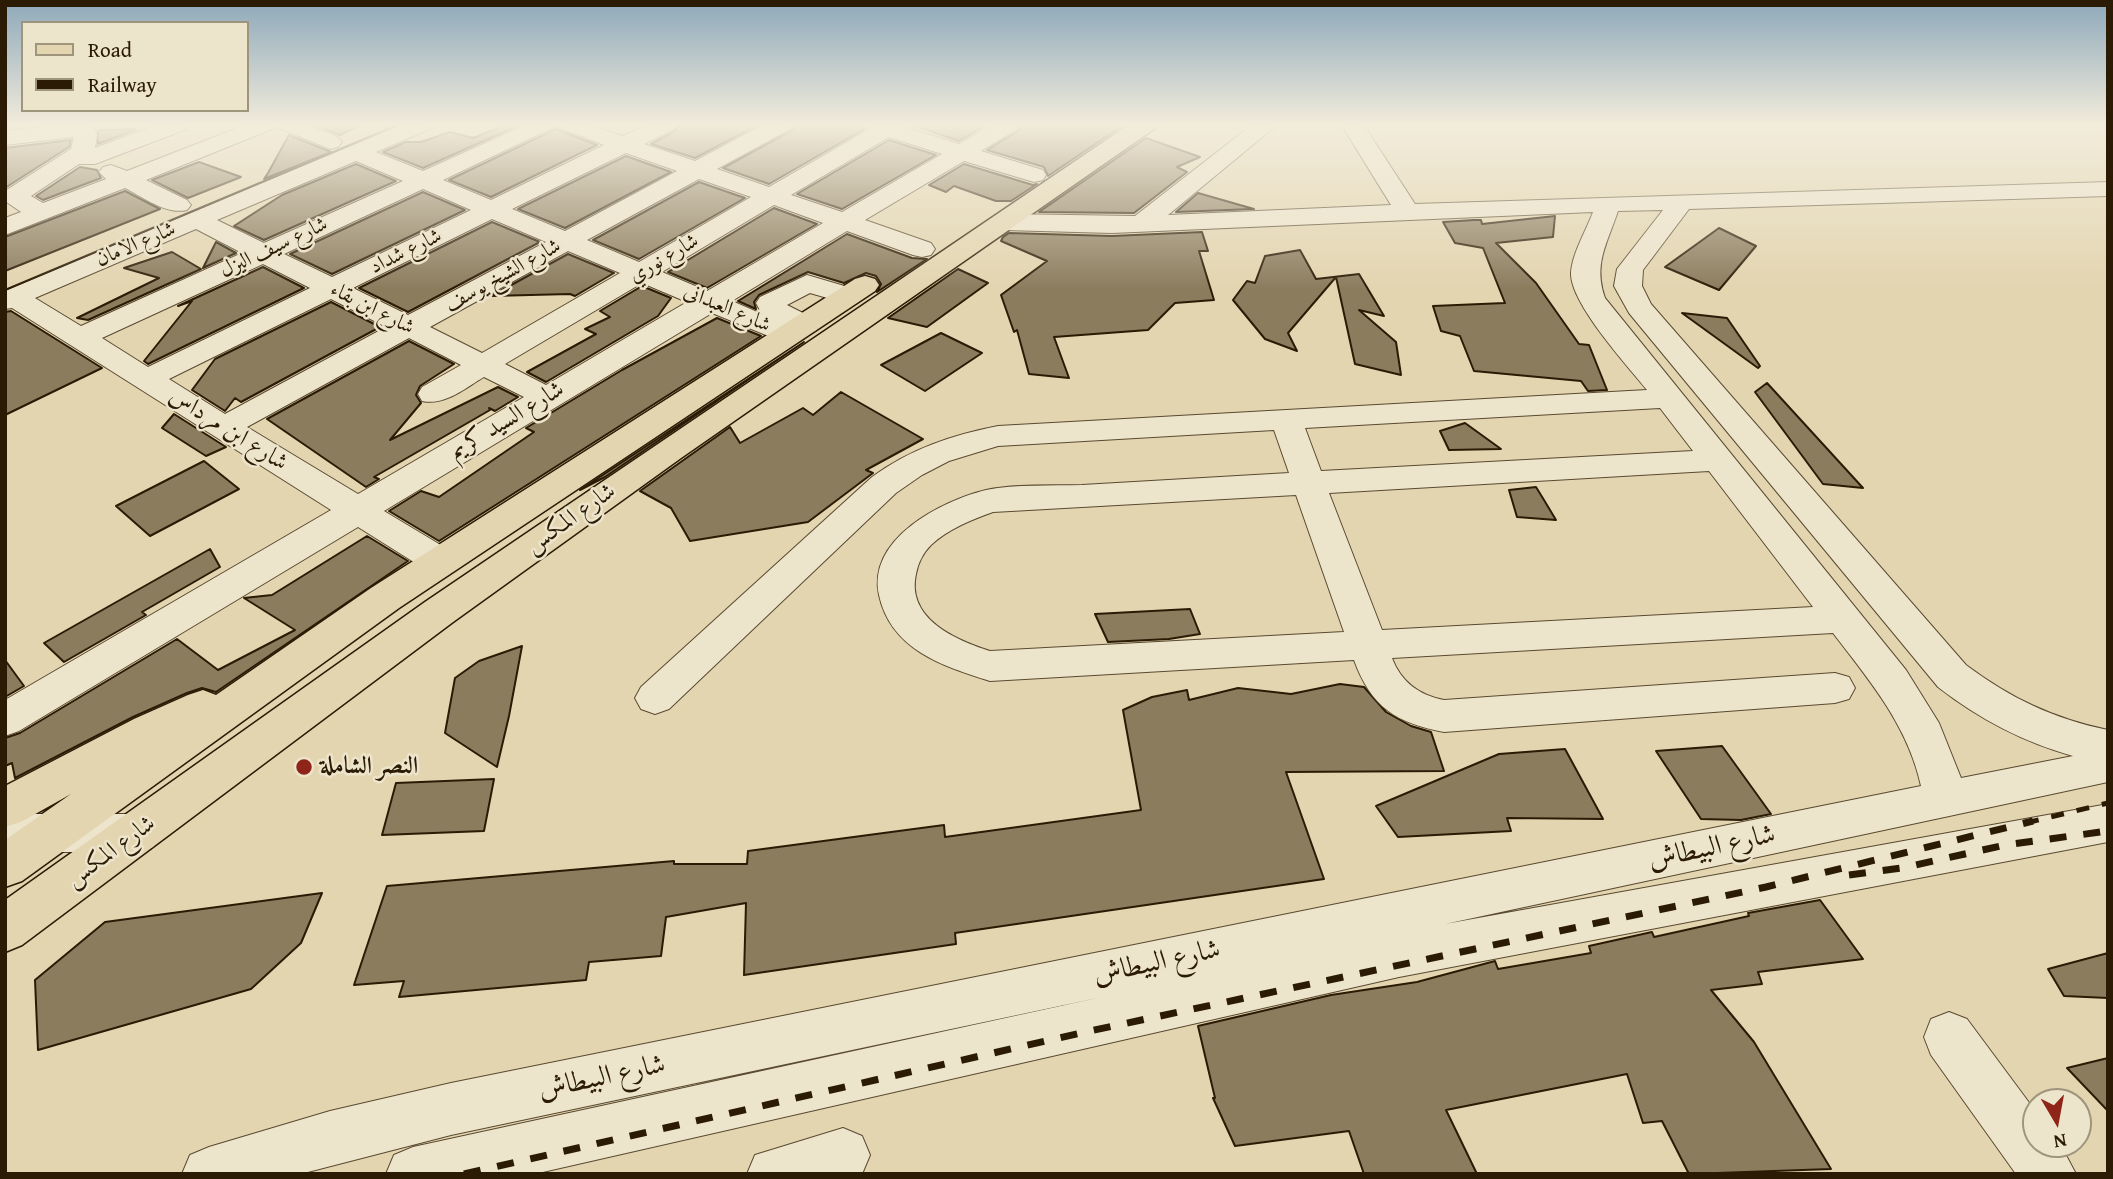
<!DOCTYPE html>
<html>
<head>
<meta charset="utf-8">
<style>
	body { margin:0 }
	#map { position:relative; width:2113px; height:1179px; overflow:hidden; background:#e3d5b0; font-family:"Gentium Book Plus",serif }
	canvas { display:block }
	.frame { position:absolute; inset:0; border:7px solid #2b1b05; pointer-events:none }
	.legend { position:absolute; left:21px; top:21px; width:228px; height:91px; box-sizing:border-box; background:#ede4cc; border:2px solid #9f947c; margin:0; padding:9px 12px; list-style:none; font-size:21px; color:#2b1b05 }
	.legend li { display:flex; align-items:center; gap:14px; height:35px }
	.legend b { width:35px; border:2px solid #9f947c }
	.north { position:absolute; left:2022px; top:1088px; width:70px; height:70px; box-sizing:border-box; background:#ede4cc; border:2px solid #9f947c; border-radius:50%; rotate:170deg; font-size:19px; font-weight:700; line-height:28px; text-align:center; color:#2b1b05 }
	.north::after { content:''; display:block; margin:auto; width:24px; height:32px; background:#8f2418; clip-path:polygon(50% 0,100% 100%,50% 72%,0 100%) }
</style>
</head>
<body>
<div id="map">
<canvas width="2113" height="1179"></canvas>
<div class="frame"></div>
<ul class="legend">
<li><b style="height:9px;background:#e3d5b0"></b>Road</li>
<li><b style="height:9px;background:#2b1b05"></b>Railway</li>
</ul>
<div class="north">N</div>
</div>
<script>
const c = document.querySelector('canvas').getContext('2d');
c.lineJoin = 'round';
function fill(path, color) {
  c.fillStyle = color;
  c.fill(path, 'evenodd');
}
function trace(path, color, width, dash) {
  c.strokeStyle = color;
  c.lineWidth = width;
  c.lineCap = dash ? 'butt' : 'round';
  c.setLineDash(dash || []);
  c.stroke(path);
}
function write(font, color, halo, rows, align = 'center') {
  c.font = font + ' "Gentium Book Plus",Amiri,serif';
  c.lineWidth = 5;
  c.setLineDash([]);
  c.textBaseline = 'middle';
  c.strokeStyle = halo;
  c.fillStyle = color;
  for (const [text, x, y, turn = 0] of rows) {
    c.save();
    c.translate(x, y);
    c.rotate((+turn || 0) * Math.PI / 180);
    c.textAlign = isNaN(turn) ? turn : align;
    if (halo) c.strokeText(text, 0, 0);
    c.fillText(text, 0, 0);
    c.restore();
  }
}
const building = new Path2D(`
	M312,124h50l-22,11z
	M508,124h14l-99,44 -40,-16 23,-10h15l29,-10 23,6z
	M680,124h80l-65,34 -44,-14 24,-13z
	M796,124h62l5,6 -94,54 -46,-16 68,-37z
	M909,124h79l-29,17z
	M1023,124h84l12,4 -71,48 -4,-9 -57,-17 31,-19z
	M135,129v1l-37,14v-14z
	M556,129l41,16 -106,52 -42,-17z
	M289,135l42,17 -67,27 4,-6z
	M1146,138l54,19 -23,10 10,5 -53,41 -95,-1z
	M71,140l-2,7 -64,41v-40z
	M889,140l47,15 -94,54 -45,-15z
	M626,156l45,16 -106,56 -47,-19z
	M199,162l42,15 -53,21 -36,-18z
	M356,164l40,17 -132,59 -30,-14 48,-31z
	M964,164l69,21 4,-1 -26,17h-15l-42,-15 -8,6 -17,-7z
	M80,167l17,3 4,8 -58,22 -7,-4z
	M699,182l46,16 -106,61 -46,-19z
	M125,191l35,18 -155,62v-34z
	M423,192l42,18 -133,64 -42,-20z
	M1198,193l56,16 -78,3z
	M774,208l43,16 -110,64 -39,-16z
	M1555,216l-2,21 -57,6 40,40 43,61 10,1 18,45 -19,1 -7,-10 -107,-10 -14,-35 -19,-5 -8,-25 72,-3 -22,-55 -28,-5 -12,-21 31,-2h7l1,4z
	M492,222l48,20 -132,70 -49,-24z
	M1719,228l37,18 -37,44 -54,-23z
	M1202,232l6,19h-9l15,49 -39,3 -27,27 -94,7 15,41 -40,-4 -12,-44 -3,2 -13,-37 46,-34 -46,-20 2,-4 6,-4 103,3z
	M847,234l65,24 15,1 -50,33 4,-8 -5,-8 -10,-3 -22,10 -36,-11 -49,23 -5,7 2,7 -18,-8z
	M216,242l20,11 -33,15z
	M1300,250l16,29 43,-5 25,42 -25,-6 37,32 5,33 -46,-11 -19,-87 -48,56 9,18 -32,-12 -32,-39 14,-19 8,2 10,-27z
	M172,252l29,17 -113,51 -11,-2 82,-40 -35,-10z
	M568,254l46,19 -39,23 -5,-2 -79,2z
	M263,267l41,21 -156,76 -4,-3 48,-60 -14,5z
	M958,269l30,14 -61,44 -39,-9z
	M642,286l29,12 -13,18 -112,66 -19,-10 69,-38 -11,-5 25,-12 -10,-6z
	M331,302l49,25 -139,75 -6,-4 -10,13 -33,-21 23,-31z
	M11,311l91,57 -97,47v-103z
	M1682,313l45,5 33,48 -2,2z
	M717,318l44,18 -322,205 -50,-30 32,-20 18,6 95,-65 -8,-4 96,-58z
	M941,333l41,20 -57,38 -44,-26z
	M409,341l45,23 -34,22 -4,9 5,8 -31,37 108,-53 20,10 -23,14 -6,-3 1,2 -116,67 5,2 -13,8 -99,-68z
	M804,342l-199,135 -25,13z
	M1767,383l96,105 -40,-4 -68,-92z
	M841,392l82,47 -57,31 7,3 -65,49 -118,19 -19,-33 -31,-17 90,-64 10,16 63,-35 10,7z
	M174,414l52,33 -20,9 -44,-28z
	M1465,423l36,26 -52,1 -9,-19z
	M204,461l35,28 -89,47 -34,-30z
	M1536,487l8,13 12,20 -39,-3 -8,-27z
	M367,536l41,25 -192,131 -14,-4 -15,5 -54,24 -118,61 -3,-15 -7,3v-28l15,-5 157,-94 41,31 77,-40 -51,-32 28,-3z
	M210,549l10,18 -78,45 4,3 -82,47 -20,-19z
	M1190,609l10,25 -31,5 -61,3 -13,-28z
	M522,646l-13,70 -12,51 -52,-34 10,-55 24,-17z
	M5,660l19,26 -19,11z
	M1340,684l24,3 22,25 25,14 20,6 13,39 -158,1 38,107 -369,54 1,11 -212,31 2,-72 -80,14 -5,39 -72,6 -3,18 -187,17 5,-16 -50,4 33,-99 287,-25v3h73l1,-13 196,-26 1,12 196,-27 -18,-100 29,-13 35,-7 2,10 49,-12 53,6z
	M1722,746l49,68 -30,6 -40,-1 -45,-68z
	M1565,749l38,70 -96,-1 4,13 -113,6 -22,-31 123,-52z
	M494,779l-10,52 -102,4 14,-52z
	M322,893l-21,50 -50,46 -213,61 -3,-70 70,-58z
	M1820,900l43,59 -105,13 4,12 -51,6 43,52 77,127 -142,5 -27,-53 -19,2 -16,-49 -181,36 31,64h-113l-15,-43 -114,15 -22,-48h2l-17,-72 133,-31 86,-13 78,-21 3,8 93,-16 -2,-7 63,-14 2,5 95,-21 -1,-3z
	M2108,953v45l-44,-2 -16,-27z
	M2108,1058v53l-41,-43z`);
fill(building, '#8b7c5e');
trace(building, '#2b1b05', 2);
const minor = new Path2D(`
	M68,124h24l5,11 -2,13 64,-24h31l-3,5 -92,35h-16l-48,32 12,7 63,-24 -7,-7 4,-5 8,-2 16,6 121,-47h57l33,13 4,5 -4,5 -8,2 -53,-22 -131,53 41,20 4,5 -4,5c-21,5 -44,-13 -62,-22l-120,47v-17l16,-6 -16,-11v-10l66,-42 3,-12 -69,8v-14z
	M403,124h30l-3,5 -54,23 47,19 105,-47h59l36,12 26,-12h28l-3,5 -30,15 51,17 70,-37h28l-3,5 -73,40 52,18 99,-57 -7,-6h45l-2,3 55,17 34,-20h27l-3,5 -36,22 62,19 3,5 -3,5 -9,2 -70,-21 -99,59 66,23 4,6 -4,6 -9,2 -9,-2 -66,-24 -115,70 30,13 -6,-11 4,-6 47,-22 51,15 4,6 -4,6 -10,2 -38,-11 -23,12 28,14 4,6 -4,6 -14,2 1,2 -4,6 -10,3 -76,-31 -328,198 70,42 5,9 -5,9 -13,4 -13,-4 -70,-44 -339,204 -14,5v-36l326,-190 -319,-202 -7,1v-18zM556,126l48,19 -113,55 -48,-20zM889,137l53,17 -100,58 -51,-17zM626,153l51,18 -112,60 -53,-22zM356,161l47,20 -139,62 -47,-23zM699,179l52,18 -112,65 -52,-22zM423,189l48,21 -139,67 -48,-23zM774,205l49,18 -116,68 -45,-19zM492,219l54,23 -138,73 -55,-27zM196,229l46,24 -161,73 -46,-28zM568,251l52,22 -138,80 -52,-26zM263,264l47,24 -162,79 -46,-29zM642,283l45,19 -141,83 -41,-21zM331,299l55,28 -161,87 -56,-35zM409,338l52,27 -39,22 -4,7 4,7c23,5 43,-13 62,-24l40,20 -166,97 -111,-67z
	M1253,124h25l-110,91 223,-10 -50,-81h22l52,80 693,-22v14l-419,13 -46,61 -1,16 9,18 315,361c44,33 88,54 142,65v52l-663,142 663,-120v38l-709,135 -865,197h-148l8,-19 19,-8 689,-150 -651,138 -151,39h-118l8,-19 19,-8 121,-36 121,-28 1470,-297c-13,-60 -51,-105 -88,-153l-441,25c9,24 27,37 52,42l391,-27 14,4 6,11 -6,11 -14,4 -391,29c-48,-9 -73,-25 -90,-72l-364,21c-47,-15 -99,-31 -111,-86 -12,-56 62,-94 107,-105 30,-6 65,-4 96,-5 69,-4 138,-8 207,-12l-15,-43 -276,16 -49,15 -27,14 -26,18 -227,216 -14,5 -14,-5 -6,-11 6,-11 231,-210c38,-28 80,-42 126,-51l649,-36c-20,-25 -77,-87 -76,-117 1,-19 15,-42 22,-61l-481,21 -108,-3 -9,-3 -4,-5 4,-5 9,-3 131,2zM1663,210l-46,59 -3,17 15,27 309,374c41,32 85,55 135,69l-112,22 -22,-55 -33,-53 -301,-372c-12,-34 2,-54 13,-87zM1660,408l33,43 -372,20 -16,-43zM1709,471l104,136 -431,23 -53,-137zM1296,495l48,137 -354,19c-34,-11 -84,-32 -74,-77 2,-11 7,-21 15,-29 17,-16 40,-25 62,-33z
	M5,814h132l16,5 6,14 -6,14 -16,5h-132z
	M1949,1012l18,7 69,93v32h24l16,30h-60l-85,-119 -7,-18 7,-18z
	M843,1128l19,8 8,19 -8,19h-115l8,-19z`);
const major = new Path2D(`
	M1130,124h28l-4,5 -473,329 -228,164 -431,323 -17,7v-52l420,-298z
	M865,276l10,3 4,6 -4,6 -476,317 -377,273 -17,6v-47l66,-46 -50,28 -16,5v-41l129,-67 54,-24 15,-5 13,5 155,-107 484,-309z`);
trace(minor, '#594a30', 2);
trace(major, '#2b1b05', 3);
fill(minor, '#ede4cc');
fill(major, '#e3d5b0');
trace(new Path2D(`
	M5,290l395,-166`), '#2b1b05', 2);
trace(new Path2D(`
	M2026,823l82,-20`), '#2b1b05', 5, [13, 13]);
trace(new Path2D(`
	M1849,875l53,-7 103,-23 103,-14
	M464,1174l621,-142 681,-145 267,-66`), '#2b1b05', 7, [17, 17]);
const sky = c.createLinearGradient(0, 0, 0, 289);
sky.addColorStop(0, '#8da8ba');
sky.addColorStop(0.43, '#f2ecdb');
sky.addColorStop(1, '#f2ecdb00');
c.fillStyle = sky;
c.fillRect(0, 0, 2113, 289);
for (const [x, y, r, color] of [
	[304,767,9,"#8f2418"]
]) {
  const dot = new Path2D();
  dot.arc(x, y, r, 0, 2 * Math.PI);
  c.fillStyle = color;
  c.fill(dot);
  trace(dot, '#ede4cc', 2.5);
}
write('21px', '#2b1b05', '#ede4cc', [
	["شارع الامان",136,245,-23],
	["شارع سيف اليزل",274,248,-25],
	["شارع شداد",406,252,-26],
	["شارع نوري",664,259,-30],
	["شارع الشيخ يوسف",503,276,-29],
	["شارع ابن بقاء",372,309,27],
	["شارع العبدانى",727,309,23]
]);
write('24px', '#2b1b05', '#ede4cc', [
	["شارع السيد كريم",507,421,-31],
	["شارع ابن مرداس",228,430,32],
	["شارع المكس",571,519,-35],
	["شارع المكس",111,852,-36]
]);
write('bold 24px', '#2b1b05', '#ede4cc', [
	["النصر الشاملة",320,767]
], 'left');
write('28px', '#2b1b05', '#ede4cc', [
	["شارع البيطاش",1712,848,-12],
	["شارع البيطاش",1157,963,-12],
	["شارع البيطاش",602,1078,-12]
]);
</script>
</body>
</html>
